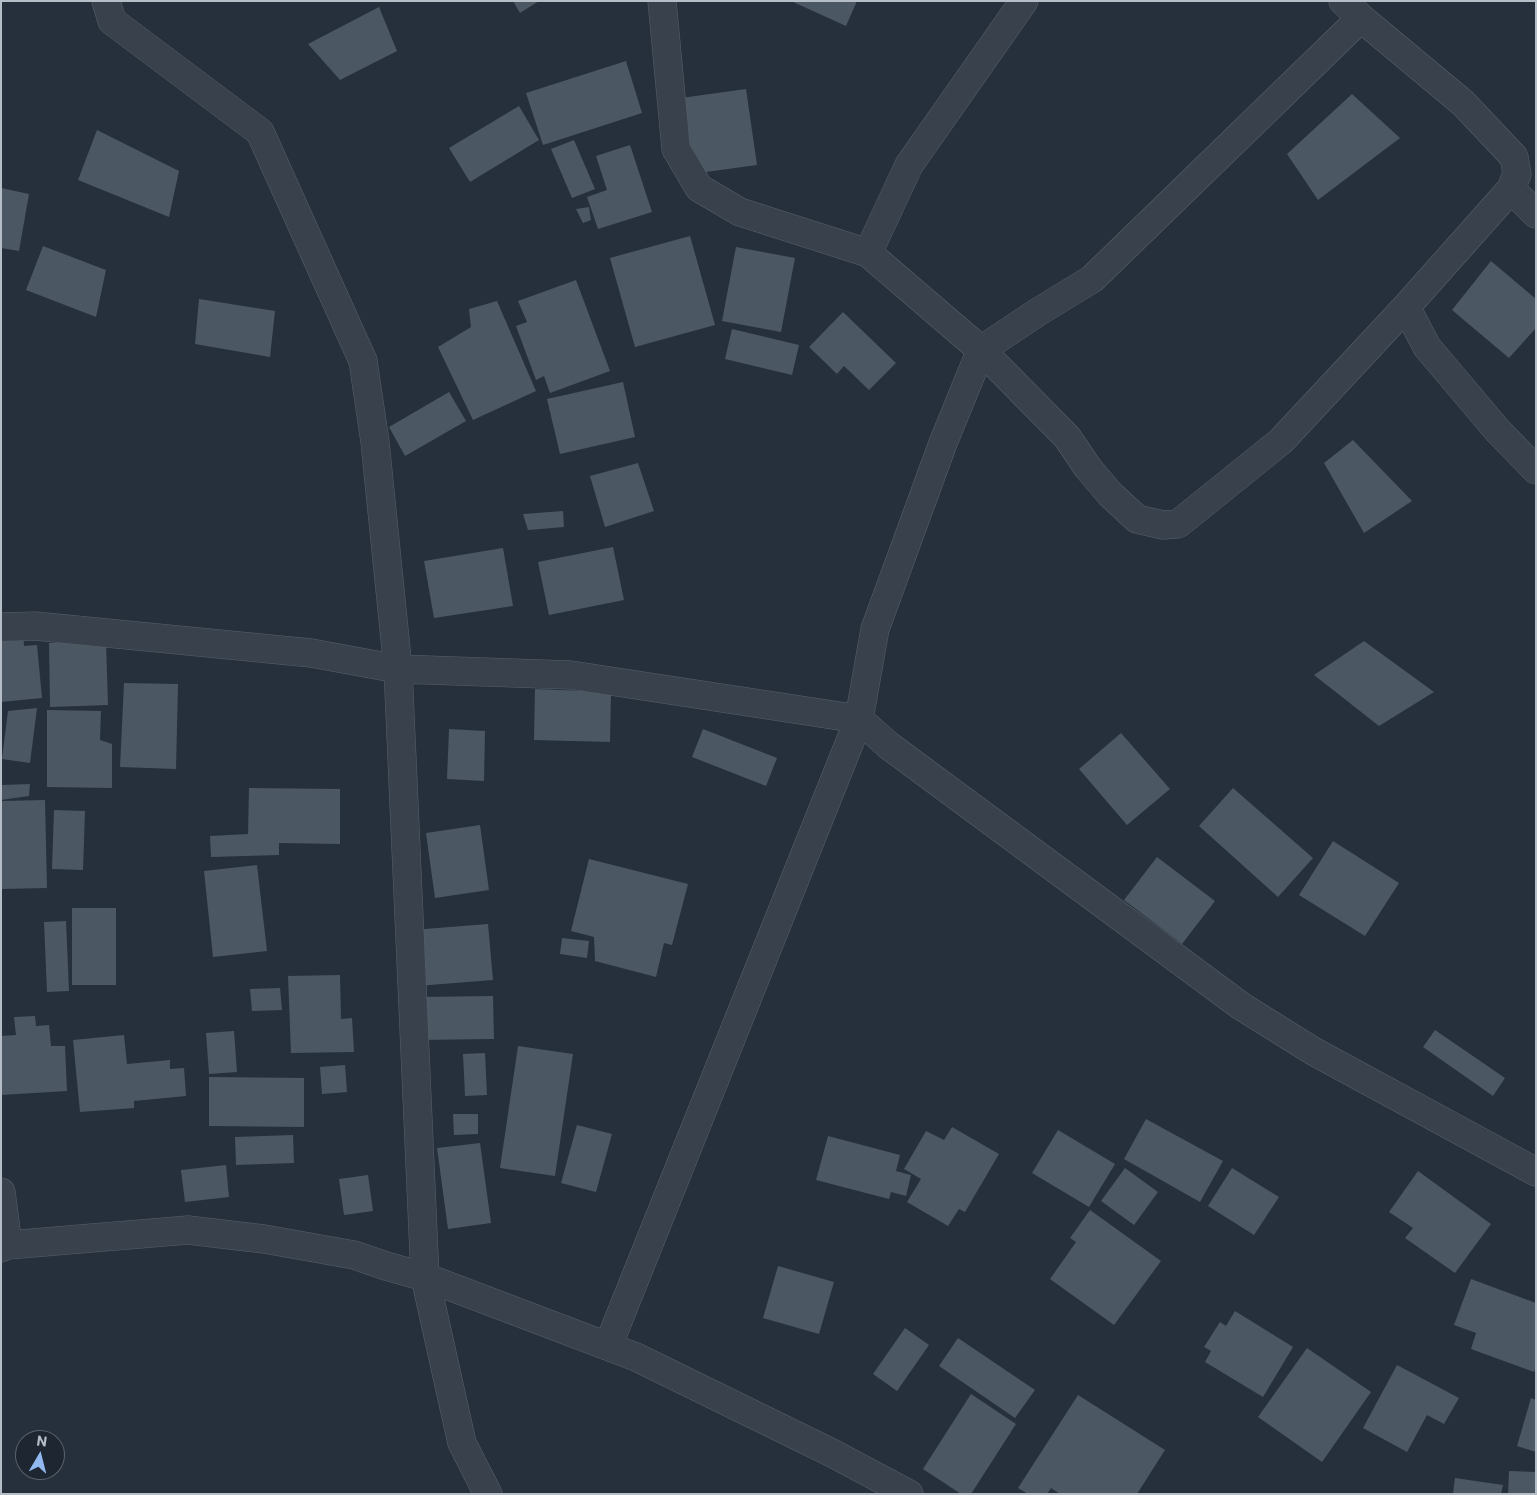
<!DOCTYPE html>
<html>
<head>
<meta charset="utf-8">
<style>
	body { margin:0 }
	#map { position:relative; width:1537px; height:1495px; overflow:hidden; background:#26303c; font-family:Commissioner,sans-serif }
	canvas { display:block }
	.frame { position:absolute; inset:0; border:2px solid #b5bdc7; pointer-events:none }
	.north { position:absolute; left:15px; top:1430px; width:50px; height:50px; box-sizing:border-box; background:#1e2731; border:1px solid #5a636d; border-radius:50%; rotate:8deg; font-size:14px; font-weight:700; line-height:20px; text-align:center; color:#b5bdc7 }
	.north::after { content:''; display:block; margin:auto; width:18px; height:22px; background:#91b9f0; clip-path:polygon(50% 0,100% 100%,50% 72%,0 100%) }
</style>
</head>
<body>
<div id="map">
<canvas width="1537" height="1495"></canvas>
<div class="frame"></div>
<div class="north">N</div>
</div>
<script>
const c = document.querySelector('canvas').getContext('2d');
c.lineJoin = 'round';
function fill(path, color) {
  c.fillStyle = color;
  c.fill(path, 'evenodd');
}
function trace(path, color, width, dash) {
  c.strokeStyle = color;
  c.lineWidth = width;
  c.lineCap = dash ? 'butt' : 'round';
  c.setLineDash(dash || []);
  c.stroke(path);
}
fill(new Path2D(`
	M513,1h26l-19,12z
	M791,1h66l-11,25z
	M379,7l18,44 -57,29 -32,-36z
	M626,61l16,52 -99,32 -17,-52z
	M746,89l11,76 -66,9 -10,-76z
	M1352,94l48,44 -82,62 -31,-46z
	M519,106l20,34 -69,42 -21,-34z
	M97,130l82,41 -10,46 -91,-37z
	M574,140l21,49 -23,9 -21,-49z
	M630,145l22,67 -54,17 -11,-32 20,-7 -11,-34z
	M1,188l28,6 -10,57 -18,-3z
	M589,207l2,13 -8,3 -7,-14z
	M690,236l25,89 -80,22 -25,-89z
	M43,246l63,24 -10,47 -70,-27z
	M736,247l59,11 -14,74 -59,-11z
	M1491,261l45,38v29l-27,30 -57,-48z
	M576,280l34,91 -60,22 -6,-17 -8,4 -20,-54 11,-4 -9,-21z
	M199,299l76,12 -5,46 -75,-13z
	M497,301l39,90 -63,29 -35,-73 33,-20 -2,-18z
	M843,312l53,51 -27,27 -25,-24 -7,8 -28,-27z
	M732,329l67,16 -7,30 -67,-16z
	M623,382l12,55 -75,17 -13,-55z
	M449,392l17,29 -61,35 -16,-29z
	M1353,440l59,61 -48,32 -40,-70z
	M638,463l16,48 -49,16 -15,-51z
	M563,511l1,16 -36,3 -5,-16z
	M613,547l11,53 -75,15 -11,-53z
	M503,548l10,58 -79,12 -10,-57z
	M23,631l1,15 13,-1 5,53 -41,4v-70z
	M1364,641l70,51 -55,34 -65,-51z
	M106,642l2,63 -58,2 -1,-64z
	M124,683l54,1 -2,85 -56,-2z
	M535,689l76,3 -1,50 -76,-2z
	M37,708l-7,55 -28,-4 6,-48z
	M47,710l54,1 -1,29 12,4v44l-65,-1z
	M449,729l36,2 -1,50 -37,-2z
	M703,729l74,29 -11,28 -74,-29z
	M1121,733l49,56 -43,36 -48,-56z
	M30,784l-1,12 -28,4v-15z
	M249,788l91,1v55l-61,-1v12l-68,2 -1,-21 38,-2z
	M1233,788l80,70 -35,39 -79,-71z
	M45,800l2,88 -46,1v-88z
	M54,810l31,1 -2,59 -31,-1z
	M480,825l9,65 -54,8 -9,-65z
	M1333,841l66,42 -34,53 -66,-41z
	M1157,857l58,44 -33,43 -58,-44z
	M589,859l99,25 -16,61 -8,-2 -8,34 -61,-16 -1,-24 -23,-6z
	M257,865l10,86 -54,6 -9,-86z
	M72,908h44v77h-44z
	M66,921l3,70 -22,1 -3,-70z
	M488,924l5,56 -76,6 -5,-56z
	M562,938l27,3 -2,17 -27,-4z
	M340,975l1,44 11,-1 2,34 -63,1 -3,-77z
	M280,988l2,22 -30,1 -2,-22z
	M493,996l1,43 -76,1 -1,-43z
	M35,1016l1,10 13,-1 2,21h14l2,45 -66,4v-59l15,-1 -2,-18z
	M1435,1030l70,48 -12,18 -70,-49z
	M234,1031l3,41 -28,2 -3,-41z
	M124,1035l3,29 43,-4v9l14,-1 2,28 -52,5v7l-54,4 -7,-72z
	M518,1046l55,8 -18,122 -55,-8z
	M485,1053l2,42 -22,1 -2,-42z
	M345,1065l2,27 -25,2 -2,-27z
	M209,1077l95,1v49l-95,-1z
	M453,1114h25v20l-24,1z
	M1146,1119l77,42 -23,41 -76,-43z
	M577,1125l35,9 -16,58 -35,-9z
	M952,1127l47,27 -34,58 -6,-3 -11,17 -41,-24 14,-23 -17,-10 22,-38 18,9z
	M1058,1130l57,34 -26,43 -57,-34z
	M293,1135l1,28 -58,2 -1,-28z
	M828,1136l72,19 -4,16 15,4 -5,21 -15,-4 -2,7 -73,-19z
	M480,1143l11,80 -43,6 -11,-81z
	M226,1165l3,32 -44,5 -4,-32z
	M1125,1168l33,24 -24,33 -33,-24z
	M1232,1168l47,29 -25,38 -46,-29z
	M1418,1171l73,53 -36,49 -50,-35 8,-10 -24,-16z
	M368,1175l5,36 -29,4 -5,-36z
	M1090,1210l71,51 -47,64 -64,-46 26,-37 -6,-4z
	M778,1266l56,16 -15,52 -56,-16z
	M1471,1279l65,24v64l-2,5 -63,-23 5,-16 -22,-8z
	M1235,1311l58,36 -30,50 -58,-35 6,-11 -7,-4 16,-25 6,4z
	M905,1328l24,17 -32,46 -24,-17z
	M958,1338l77,52 -20,28 -76,-52z
	M1307,1348l64,44 -49,70 -64,-45z
	M1397,1365l62,33 -15,26 -17,-9 -20,37 -44,-24z
	M971,1394l45,30 -45,70h-10l-38,-25z
	M1078,1395l87,55 -28,44h-77l-9,-6 -4,6h-19l-10,-6z
	M1531,1398l5,2v52l-19,-6z
	M1509,1471l27,1v22h-28z
	M1455,1478l48,7 -2,9h-48z`), '#4c5764');
const minor = new Path2D(`
	M106,1l6,20 148,111 103,229 12,81 23,227 27,608 37,166 26,51
	M662,1l14,148 23,39 41,24 128,41
	M1024,1l-115,164 -41,88 113,97 -38,93 -68,186 -16,90 29,26 353,261 72,45 223,121
	M1343,1l18,17 -269,261 -54,33 -57,38 86,87 21,31 22,26 27,25 26,6 15,-1 103,-83 125,-134 105,-118 6,-15 -3,-17 -51,-54 -102,-85
	M1511,189l25,25
	M1406,307l21,40 71,84 38,39
	M1,627l34,-1 276,27 87,16 173,6 288,44 -251,627
	M1,1192l7,53
	M1,1248l7,-3 180,-15 76,9 90,16 32,11 39,11 211,80 196,96 77,41`);
trace(minor, '#57606a', 29);
trace(minor, '#39424c', 28);
</script>
</body>
</html>
